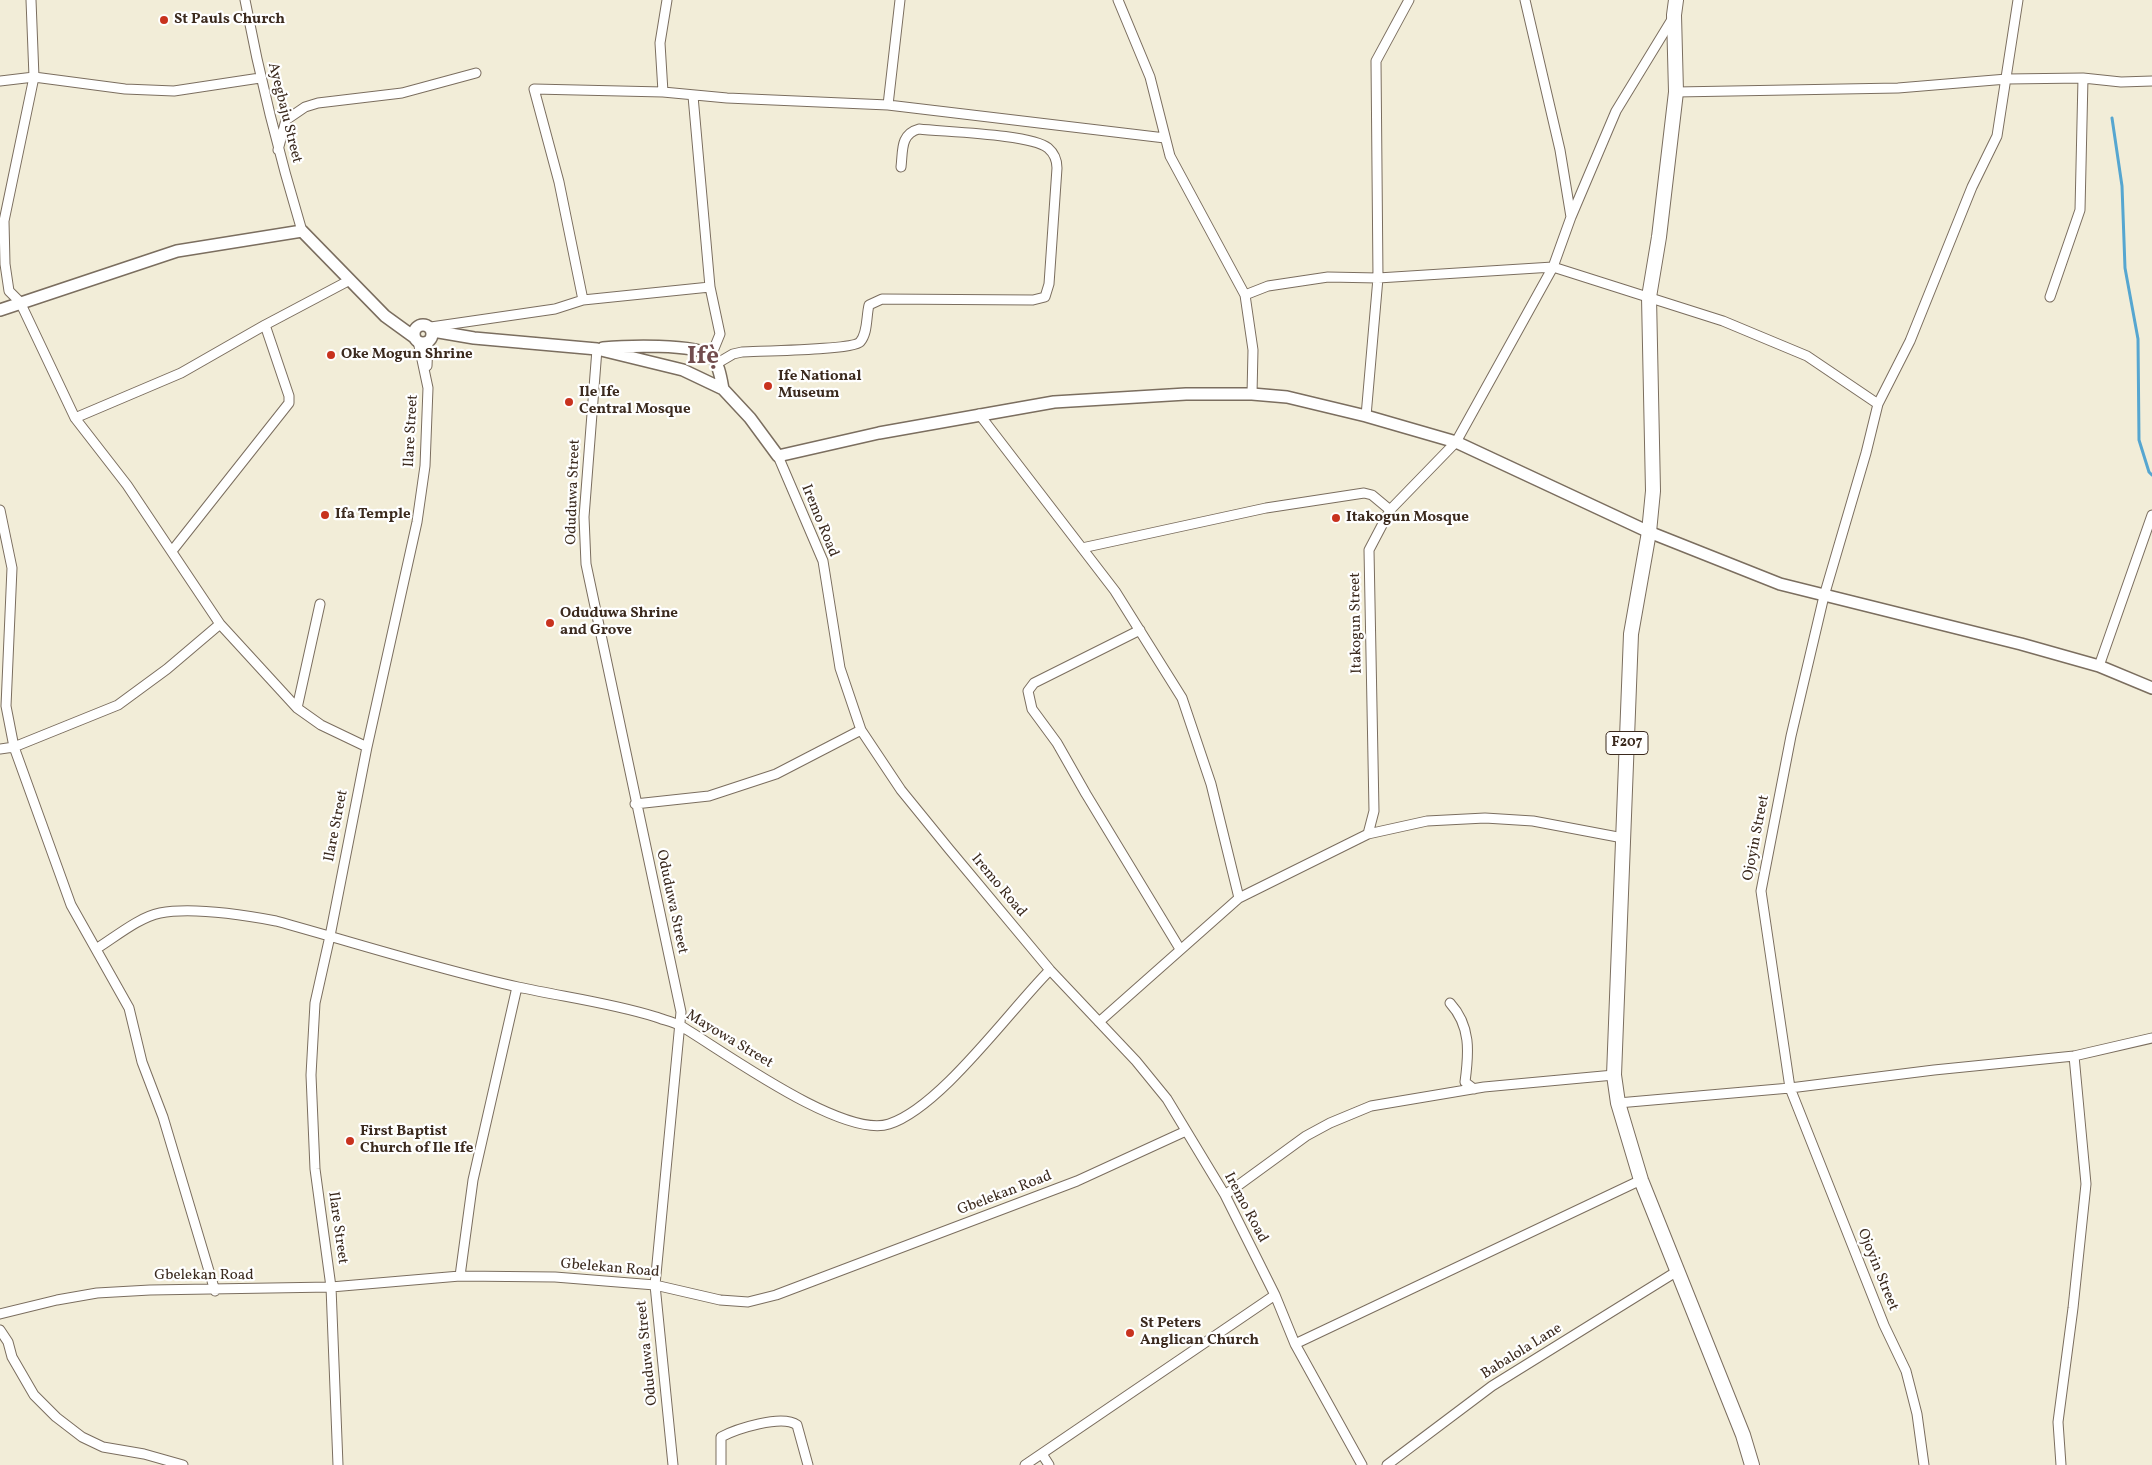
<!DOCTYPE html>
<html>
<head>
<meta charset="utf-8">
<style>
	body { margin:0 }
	canvas { display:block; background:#f2edd8 }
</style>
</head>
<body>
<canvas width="2152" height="1465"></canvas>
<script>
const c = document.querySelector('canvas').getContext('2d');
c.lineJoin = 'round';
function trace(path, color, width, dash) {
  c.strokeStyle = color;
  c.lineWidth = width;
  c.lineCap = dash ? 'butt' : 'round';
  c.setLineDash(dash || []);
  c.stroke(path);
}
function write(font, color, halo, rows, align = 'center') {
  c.font = font + ' Vollkorn,serif';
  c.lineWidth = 4.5;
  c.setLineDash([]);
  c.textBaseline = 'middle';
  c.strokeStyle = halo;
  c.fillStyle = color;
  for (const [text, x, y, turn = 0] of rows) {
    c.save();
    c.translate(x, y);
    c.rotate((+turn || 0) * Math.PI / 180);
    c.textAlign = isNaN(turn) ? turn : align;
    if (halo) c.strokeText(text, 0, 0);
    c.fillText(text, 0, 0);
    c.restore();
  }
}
trace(new Path2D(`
	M2112,118l10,68 3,82 13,71 1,101 10,32 3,3`), '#56a6d0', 3);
const minor = new Path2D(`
	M31,0l3,77 -30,144 1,43 4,27 11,11 55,116 52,67 93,139 77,84 24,17 46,22
	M245,0c15,79 34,155 57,231
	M1118,0l32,77 20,79 75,139 8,55 -1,44
	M1525,0l35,150 11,67
	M0,81l34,-4 91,12 49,2 86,-13
	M663,92l-3,-49 7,-43
	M1676,92l222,-4 109,-9 76,-1 38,4 31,-1
	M888,105l12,-105
	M278,150l8,-30 19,-13 13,-4 84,-10 74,-20
	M710,287l10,47 -9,22
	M1245,295l23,-9 60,-9 50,1 175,-11 170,54 84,35 71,48
	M2050,297l30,-87 3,-132
	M583,300l-24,-118 -25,-93 129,3 64,6 161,7 277,33
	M431,327l124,-18 28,-9 127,-13 -17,-191
	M597,349l-13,168 2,47 95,448 -26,273 18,180
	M716,364l17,-10 9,-2c17,-1 110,-2 118,-10 8,-9 6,-25 9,-37l13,-6 151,1 12,-3 4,-13 8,-116c0,-8 -2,-14 -9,-20 -17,-14 -103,-16 -129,-19 -19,5 -16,22 -18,38
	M427,366l1,-24
	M979,414l136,177 67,107 29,86 28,114
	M1366,416l12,-138 -2,-217 33,-61
	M75,418l106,-45 84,-48
	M778,456l45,105 17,107 21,62 40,60 48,59 101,121 86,91 31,38 58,96 50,100 20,49 67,121
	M0,510l12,58 -6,138 8,41 57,158 58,103 13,54 21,55 52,174
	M1082,548l184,-40 98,-15 8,2 18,15
	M172,551l117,-148v-7l-24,-71 85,-45
	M1140,630l-106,53 -6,8 4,18 25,34 29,51 94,155
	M2099,666l53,-151
	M297,708l23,-104
	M0,749l14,-2 104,-42 49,-36 53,-45
	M635,804l74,-8 67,-22 85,-44
	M1368,834l6,-23 -5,-261 21,-40 66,-68 97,-175 18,-50 45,-106 58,-95
	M96,949c18,-11 43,-32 64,-36 32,-6 84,2 116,8 80,22 161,48 242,66 46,10 94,16 138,30 8,3 18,5 25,9 42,25 162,113 208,98 51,-16 121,-114 161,-154
	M1450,1003c21,23 19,49 15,79l9,7
	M1099,1022l140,-124 129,-64 59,-13 58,-3 48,3 90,17
	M1618,1103l172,-15 144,-18 140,-14 78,-18
	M1225,1195l81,-59 24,-13 41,-17 113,-19 130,-12
	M460,1276l13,-96 44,-193
	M0,1314l57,-14 40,-7 53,-3 181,-3 129,-11 95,1 100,8 65,15 28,2 28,-7 301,-114 109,-50
	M0,1330l8,12 4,15 22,38 22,22 26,20 21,10 41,7 39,11
	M1295,1344l346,-164
	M1042,1454l7,11
	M338,1465l-7,-178 -16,-118 -4,-94 4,-72 15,-67 37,-189 50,-225 8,-56 3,-78 -10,-47
	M721,1465v-28c15,-8 61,-23 76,-12l11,40
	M1025,1465l250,-170
	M1387,1465l105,-79 187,-116
	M1924,1465l-7,-51 -11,-43 -22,-46 -94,-237 -29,-197 30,-155 33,-140 42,-143 12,-49 32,-63 62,-154 25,-51 21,-136
	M2061,1465l-3,-43 15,-114 13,-124 -12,-128`);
const tertiary = new Path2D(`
	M0,310l177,-59 125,-20 83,85 29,21
	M414 334a9 9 0 1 1 18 0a9 9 0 1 1-18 0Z
	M433,331l41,7 123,11 86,21 40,19 27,29 28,38 101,-23 175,-31 132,-8h66l35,3 79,19 90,26 193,90 131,52 241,60 78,22 53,22
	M603,348c20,-2 93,-5 108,8 8,7 10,23 12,33`);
const primary = new Path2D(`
	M1676,0l-2,15 2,77 -17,145 -10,60 4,194 -4,41 -18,102 -17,441 4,28 23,77 102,255 9,30`);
trace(minor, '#7b6e5f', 11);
trace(tertiary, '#7b6e5f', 14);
trace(primary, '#7b6e5f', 16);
trace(minor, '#fff', 9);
trace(tertiary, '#fff', 11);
trace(primary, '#fff', 14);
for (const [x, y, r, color] of [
	[164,20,5,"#c8321e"],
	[331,355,5,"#c8321e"],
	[768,386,5,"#c8321e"],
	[569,402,5,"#c8321e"],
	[325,515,5,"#c8321e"],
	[1336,518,5,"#c8321e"],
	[550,623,5,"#c8321e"],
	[350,1141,5,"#c8321e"],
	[1130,1333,5,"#c8321e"]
]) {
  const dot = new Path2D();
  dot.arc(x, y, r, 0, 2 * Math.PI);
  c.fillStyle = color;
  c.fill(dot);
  trace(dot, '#fff', 2);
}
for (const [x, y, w] of [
	[1627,743,42]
]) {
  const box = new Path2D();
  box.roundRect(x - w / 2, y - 11.5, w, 23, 4);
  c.fillStyle = '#fff';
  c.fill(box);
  trace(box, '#3b2a1e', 1);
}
write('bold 14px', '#3b2a1e', null, [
	["F207",1627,743]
]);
write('bold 15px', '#3b2a1e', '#fff', [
	["St Pauls Church",174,20],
	["Oke Mogun Shrine",341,355],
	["Ife National",778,377],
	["Museum",778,394],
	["Ile Ife",579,393],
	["Central Mosque",579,410],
	["Ifa Temple",335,515],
	["Itakogun Mosque",1346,518],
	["Oduduwa Shrine",560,614],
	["and Grove",560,631],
	["First Baptist",360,1132],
	["Church of Ile Ife",360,1149],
	["St Peters",1140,1324],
	["Anglican Church",1140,1341]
], 'left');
write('15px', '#3b2a1e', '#fff', [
	["Ayegbaju Street",284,113,76],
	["Ilare Street",412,431,-87],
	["Oduduwa Street",574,492,-88],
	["Iremo Road",819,521,68],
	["Itakogun Street",1357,623,-91],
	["Ilare Street",337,826,-79],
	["Ojoyin Street",1757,838,-79],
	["Iremo Road",998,886,50],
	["Oduduwa Street",671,902,78],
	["Mayowa Street",729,1040,31],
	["Gbelekan Road",1005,1194,-21],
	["Iremo Road",1245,1208,62],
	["Ilare Street",337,1228,82],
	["Gbelekan Road",610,1269,5],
	["Ojoyin Street",1877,1270,68],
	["Gbelekan Road",204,1276],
	["Babalola Lane",1522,1352,-32],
	["Oduduwa Street",648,1353,-96]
]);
write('bold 25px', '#724d4e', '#fff', [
	["Ifẹ̀",703,358]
]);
</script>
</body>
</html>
